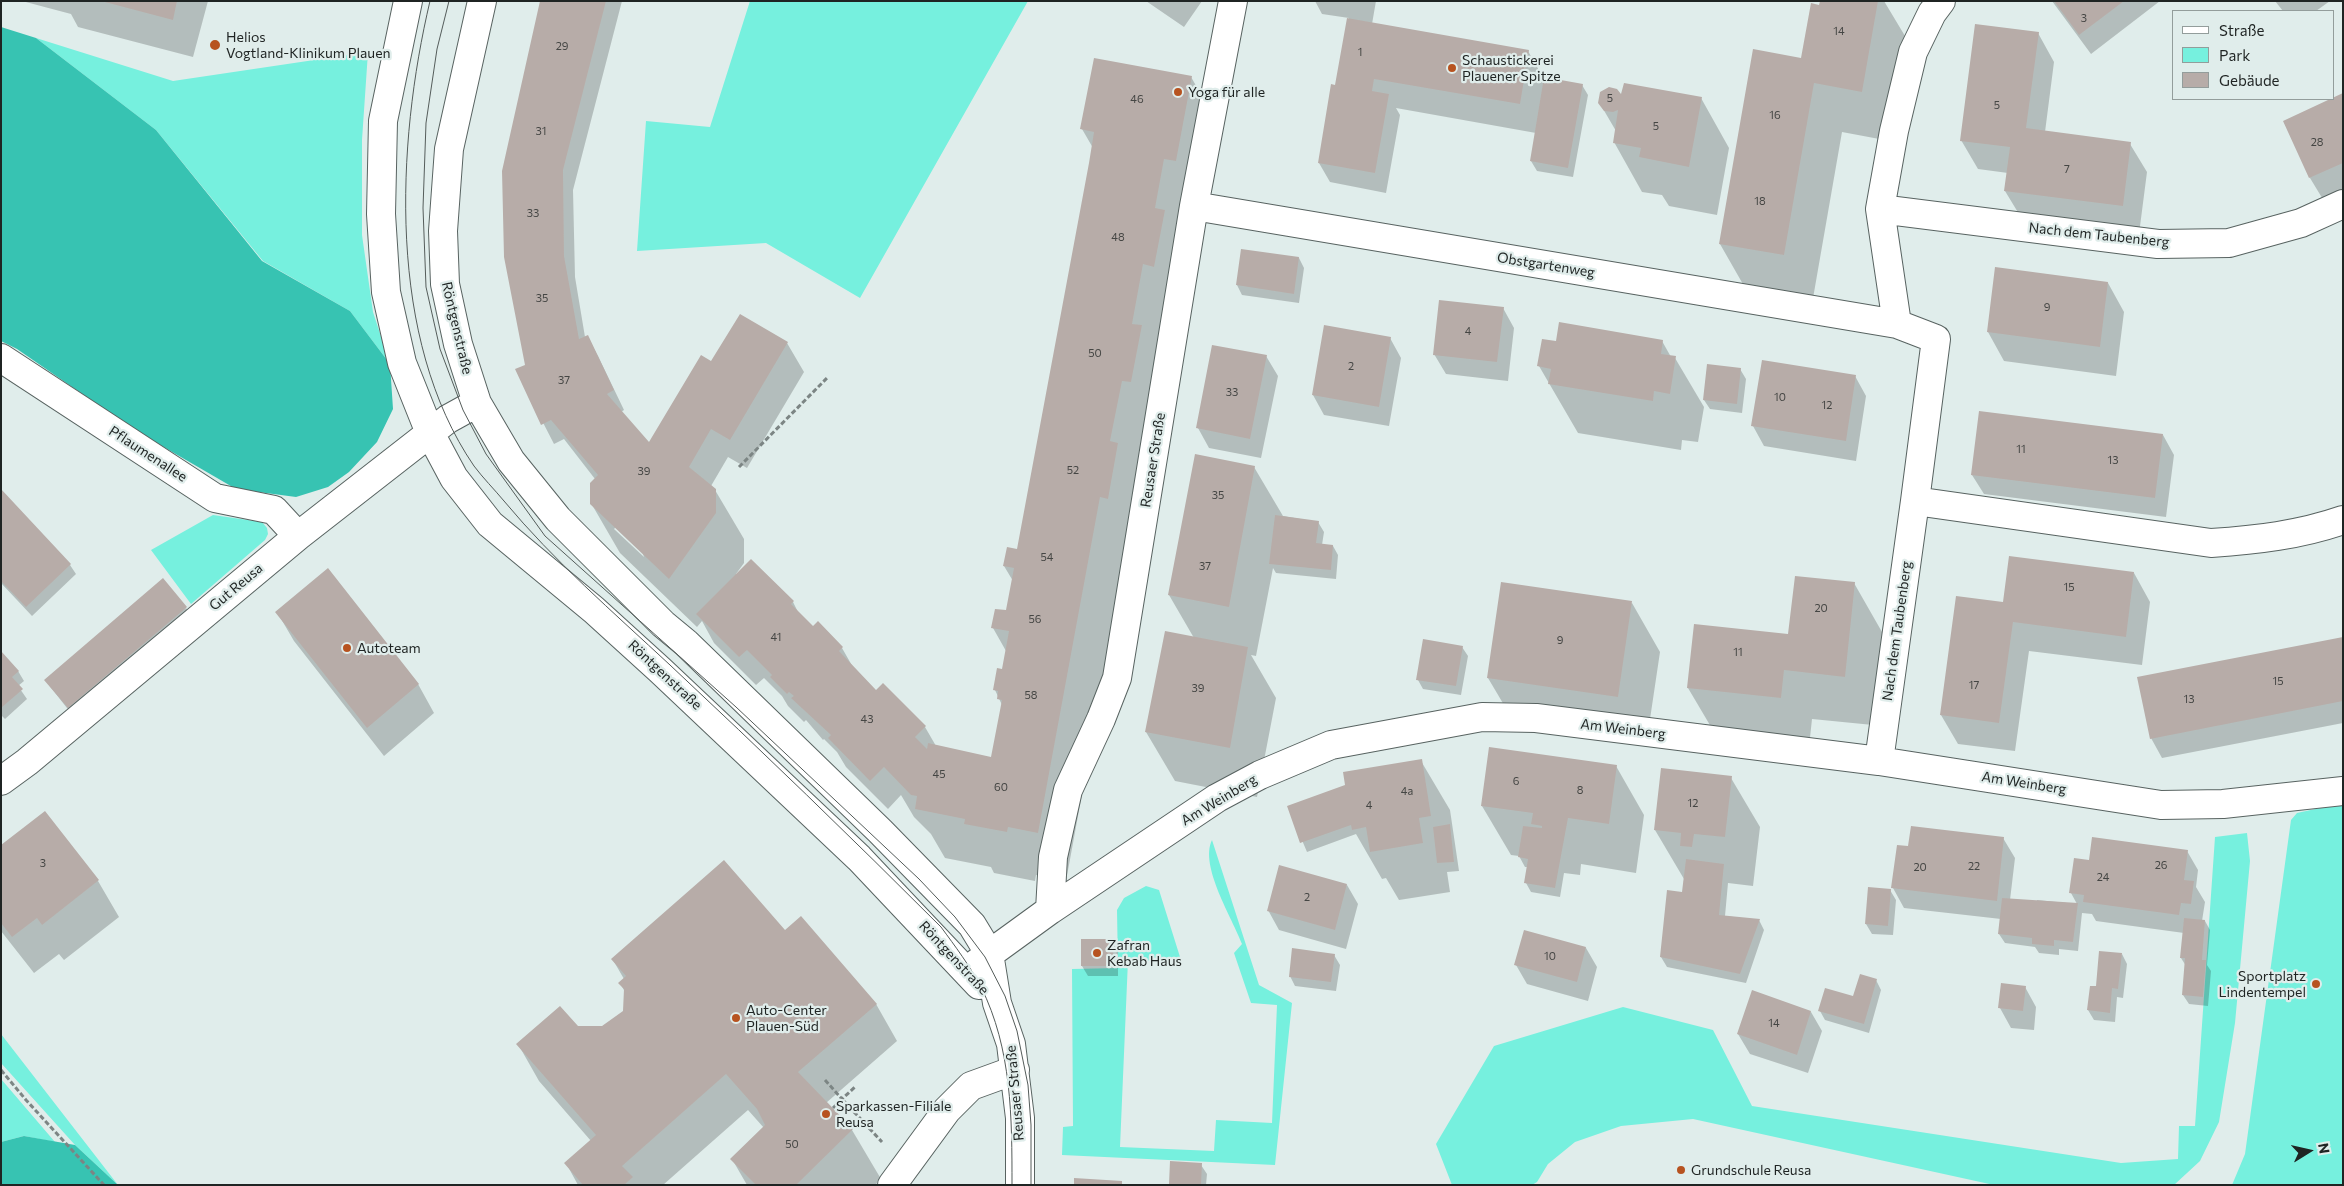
<!DOCTYPE html>
<html>
<head>
<meta charset="utf-8">
<style>
	body { margin:0 }
	#map { position:relative; width:2344px; height:1186px; overflow:hidden; background:#e0edeb; font-family:Commissioner,sans-serif }
	canvas { display:block }
	.frame { position:absolute; inset:0; border:2px solid #1f2423; pointer-events:none }
	.legend { position:absolute; left:2172px; top:10px; width:162px; height:90px; box-sizing:border-box; background:#e0edeb; border:1px solid #939d9b; margin:0; padding:6px 9px; list-style:none; font-size:15px; color:#1f2423 }
	.legend li { display:flex; align-items:center; gap:10px; height:25px }
	.legend b { width:25px; border:1px solid #939d9b }
	.north { position:absolute; left:2284px; top:1126px; width:50px; height:50px; -webkit-text-stroke:4px #e0edeb; paint-order:stroke; rotate:80deg; font-size:14px; font-weight:700; line-height:20px; text-align:center; color:#1f2423 }
	.north::after { content:''; display:block; margin:auto; width:18px; height:22px; background:#1f2423; clip-path:polygon(50% 0,100% 100%,50% 72%,0 100%) }
</style>
</head>
<body>
<div id="map">
<canvas width="2344" height="1186"></canvas>
<div class="frame"></div>
<ul class="legend">
<li><b style="height:6px;background:#fff"></b>Straße</li>
<li><b style="height:14px;background:#76f0de"></b>Park</li>
<li><b style="height:14px;background:#b7aca8"></b>Gebäude</li>
</ul>
<div class="north">N</div>
</div>
<script>
const c = document.querySelector('canvas').getContext('2d');
c.lineJoin = 'round';
function fill(path, color) {
  c.fillStyle = color;
  c.fill(path, 'evenodd');
}
function trace(path, color, width, dash) {
  c.strokeStyle = color;
  c.lineWidth = width;
  c.lineCap = dash ? 'butt' : 'round';
  c.setLineDash(dash || []);
  c.stroke(path);
}
function write(font, color, halo, rows, align = 'center') {
  c.font = font + ' Commissioner,sans-serif';
  c.lineWidth = 4.5;
  c.setLineDash([]);
  c.textBaseline = 'middle';
  c.strokeStyle = halo;
  c.fillStyle = color;
  for (const [text, x, y, turn = 0] of rows) {
    c.save();
    c.translate(x, y);
    c.rotate((+turn || 0) * Math.PI / 180);
    c.textAlign = isNaN(turn) ? turn : align;
    if (halo) c.strokeText(text, 0, 0);
    c.fillText(text, 0, 0);
    c.restore();
  }
}
fill(new Path2D(`
	M750,1h278l-168,297 -94,-55 -129,8 9,-130 64,6z
	M36,38l137,43 195,-29 -6,88v95l11,77 17,52 -40,-53 -87,-50 -107,-131z
	M213,515l49,7 5,6 1,6 -3,6 -74,64 -40,-54z
	M2343,803v382h-111l13,-31 46,-334 6,-7z
	M2247,833l3,28 -15,162 -16,99 -19,39 -26,24h-180l-301,-66 -72,7 -46,16 -27,22 -11,18 -5,3h-80l-16,-41 58,-98 129,-39 90,23 39,76 369,57 57,-4 1,-33h16l20,-289z
	M1212,840l47,145 33,18 -17,162 -213,-10 1,-28 10,-1 -1,-157 46,-1 -1,-58 7,-12 22,-12 13,4 21,67 -11,5 -41,-2 -8,187 94,4 2,-31 56,3 5,-118 -26,-2 -17,-50 8,-9c-9,-25 -43,-78 -30,-104z
	M1,1034l117,151 -43,-40 -74,-82z
	M1,1079l54,63 -31,-6 -23,6z`), '#76f0de');
fill(new Path2D(`
	M1,27l35,11 120,92 106,131 88,50 40,53 3,45 -16,33 -28,30 -21,15 -32,10 -60,-8 -100,-58 -119,-82 -16,-8z
	M24,1136l51,9 43,40h-117v-43z`), '#37c3b2');
fill(new Path2D(`
	M22,1h186l-15,56 -115,-30 -7,-13z
	M541,1h81l-49,189 2,87 10,60 2,-1 11,20 26,54 -3,2 28,32 63,-81 75,-20 17,29 -57,96 -19,-11 -17,29 4,4 29,49v24l-8,11 57,28 7,14 13,12 29,20 12,21 22,22 49,36 11,19 56,13 10,-54 -7,-15 8,-20 3,-19 -13,-23 14,-16 6,-31 -9,-15 14,-16 75,-402 -11,-19 109,-52 29,50 -92,418 -62,336 -30,-6 -1,6 -41,-8 -3,-6 -46,-9 -14,-24 -17,-17 -13,-22 -13,14 -42,-42 -9,-15 -13,-13 -1,1 -17,-20 -2,2 -16,-16 -6,-10 -18,-18 -8,7 -42,-42 -12,-22 -5,6 -77,-74 -29,-50 4,-24 -31,-40 -10,5 -38,-74 11,-5zM616,527l26,24 2,6 -30,-28z
	M1146,1h56l-18,26z
	M1315,1h61l-4,23 156,27 17,30 37,4 6,10 -15,82 -36,-6 -6,-10 5,-28 -140,-25 4,7 -14,78 -56,-11 -11,-19 19,-76 11,-69 -27,-4z
	M1821,1h63l24,40 -18,100 -48,-9 -30,172 -64,-11 -28,-49 82,-185z
	M2052,1h108l-69,53z
	M2275,1h55l-14,10h-33z
	M2038,33l16,29 -9,70 85,12 17,28 -8,62 -117,-15 -17,-28 3,-18 -30,-4 -17,-29z
	M2343,94v105l-16,7 -17,-28 -26,-56z
	M1622,97l79,1 28,50 -12,67 -48,-9 -7,-11 -20,-3 -28,-50 2,-11 -17,-29z
	M1242,250l57,8 5,10 -5,35 -57,-8 -5,-10z
	M1996,268l112,15 16,29 -8,64 -112,-15 -16,-29z
	M1503,308l11,20 -6,53 -62,-7 -12,-20z
	M1390,338l11,20 -12,68 -65,-11 -11,-20z
	M1662,341l9,16 4,1 29,49 -6,35 -16,-2 -1,10 -103,-17 -39,-67z
	M1266,356l12,20 -17,82 -52,-10 -11,-20z
	M1740,369l6,10 -4,34 -32,-4 -6,-9z
	M1855,376l11,20 -10,65 -92,-15 -11,-20z
	M2163,435l11,20 -8,62 -182,-23 -12,-19z
	M1254,467l29,49 35,6 6,10 -2,13 11,1 5,9 -2,24 -60,-6 -3,-5 -17,88 -5,-1 25,43 -19,99 -82,-16 -29,-49 48,-94 -25,-43z
	M1,491l69,74 6,9 -44,42 -31,-33z
	M2134,573l16,29 -8,63 -113,-14 -14,100 -57,-7 -17,-29 63,-111z
	M1854,583l28,49 -9,93 -61,-6 -3,28 -92,-10 -29,-49 101,-52z
	M1632,603l28,49 -14,94 -129,-19 -29,-49z
	M186,608l6,9 -118,100 -29,-37z
	M277,612l141,72 16,29 -50,43 -90,-115z
	M2343,638v85l-181,35 -11,-20z
	M1462,647l6,9 -7,39 -38,-6 -5,-9z
	M1,653l17,18 6,10 -6,5 9,13 -22,20 -4,-4z
	M1421,761l29,49 9,61 -12,1 3,20 -51,8 -13,-22 -4,1 -26,-45 -49,18 -19,-45z
	M1616,766l28,49 -8,58 -55,-9 -1,11 -16,-2 -4,24 -29,-5 -5,-9 2,-16h-3l-6,-11 -8,-1 -29,-49z
	M1731,778l29,49 -7,59 -25,-3 -3,33 34,4 5,10 -18,53 -79,-16 -6,-10 22,-64 1,-14 -29,-49z
	M2003,838l12,20 -5,42 27,3v-3l40,4 -6,-11 19,-31 97,-11 11,19 -2,17 9,15 -3,19h3l5,9 -3,35 4,6 -3,35 -19,-2 -6,-9 3,-29 -5,-8 3,-25 -88,-12 -4,-7 -10,-1 -4,38 -19,-2v6l-20,-2 -4,-6 -30,-4 -6,-9 2,-15 -97,-11 -11,-20 17,-41z
	M1,847l97,34 21,36 -55,43 -5,-6 -25,19 -33,-42z
	M1347,885l11,19 -12,45 -67,-19 -11,-20z
	M1890,890l6,10 -3,35 -21,-1 -6,-10z
	M785,932l91,72 21,37 -71,62 26,27 29,49 -6,6h-128l-15,-26 32,-31 -16,-18 -85,75h-85l-12,-22 25,-22 -52,-60 -21,-37 59,-16 26,-1 21,-16 1,-19 -5,-9 4,-4 -11,-19z
	M1082,940l30,1 6,9v26h-30l-6,-10z
	M1586,948l11,19 -9,34 -61,-17 -11,-19z
	M2122,954l5,10 -4,34 -6,-1 -2,25 -21,-2 -6,-10 9,-23z
	M1334,955l6,10 -4,26 -41,-5 -5,-10z
	M1876,980l5,10 -12,43 -44,-13 -5,-9 34,-13z
	M2025,987l11,20 -2,23 -23,-2 -11,-20z
	M1811,1012l11,19 -14,42 -58,-19 -12,-20z
	M1201,1165l6,9 -1,11h-36z`), '#0003');
fill(new Path2D(`
	M101,1h76l-4,19z
	M540,1h66l-43,169 1,86 15,83 9,-4 26,55 -7,4 42,48 52,-87 10,6 29,-47 48,28 -58,98 -19,-11 -22,38 27,22v24l-47,66 -79,-75v-21l8,-8 -47,-55 -10,5 -26,-56 10,-4 -21,-108 -2,-86z
	M1820,1h58l-16,91 -48,-9 -30,172 -65,-11 34,-195 48,9 10,-55 8,2z
	M2054,1h70l-45,34z
	M1347,18l182,32 -9,54 -146,-25 -2,12 17,3 -14,79 -57,-10 13,-79 4,1z
	M1975,24l64,8 -13,96 105,14 -8,64 -119,-15 6,-44 -50,-6z
	M1094,58l98,18 -16,85 -12,-2 -9,49 10,2 -11,57 -11,-3 -11,60 10,1 -11,57 -9,-1 -12,60 8,2 -10,56 -8,-2 -62,336 -30,-6 -1,5 -43,-8 1,-5 -50,-10 2,-13 -6,-1 -27,-28 -14,14 -42,-43 3,-3 -40,-37 3,-2 -5,-4 -2,2 -17,-17 2,-2 -25,-25 -8,7 -43,-43 55,-55 43,42 -3,3 22,22 5,-5 25,26 -4,4 37,39 7,-7 43,43 -11,11 12,12 1,-6 63,14 11,-57 -5,-1 1,-8 -5,-1 4,-22 5,1 7,-38 -18,-3 4,-19 11,1 8,-42 -11,-2 4,-19 10,2 72,-386 5,-31 -14,-3z
	M1544,77l39,7 -15,84 -38,-7z
	M1624,83l78,14 -13,70 -50,-10 2,-9 -28,-5 5,-33 -5,2 -9,-1 -6,-8 2,-11 9,-5 8,2 4,5z
	M2343,93v70l-34,15 -26,-57z
	M1241,249l58,8 -5,37 -58,-9z
	M1995,267l113,15 -8,65 -113,-15z
	M1439,300l65,7 -7,55 -64,-7z
	M1559,322l104,18 -2,14 15,2 -6,38 -16,-3 -1,10 -105,-17 3,-15 -14,-3 5,-27 14,2z
	M1324,325l67,12 -12,70 -67,-12z
	M1212,345l55,10 -17,84 -54,-11z
	M1762,360l94,15 -10,66 -95,-15z
	M1707,364l34,4 -4,36 -34,-4z
	M1979,411l184,23 -8,64 -184,-23z
	M1195,454l60,12 -26,141 -61,-12z
	M1,489l70,75 -45,43 -25,-26z
	M1275,515l44,6 -3,22 17,2 -2,25 -62,-6z
	M2009,556l125,16 -8,65 -113,-15 -14,101 -59,-8 16,-119 47,6z
	M328,568l91,116 -52,44 -92,-116z
	M1795,576l60,6 -10,95 -61,-7 -3,28 -94,-10 7,-64 94,10z
	M163,578l24,29 -119,101 -24,-28z
	M1501,582l131,19 -14,96 -131,-19z
	M1165,631l83,16 -18,101 -85,-16z
	M2343,637v64l-193,38 -13,-62z
	M1423,639l40,7 -7,40 -40,-6z
	M1,651l18,20 -7,6 11,12 -22,19z
	M1489,747l128,18 -8,59 -41,-6 -13,70 -31,-5 4,-24 -10,-2 5,-31 19,2v-2l-11,-2 2,-11 -52,-7z
	M1422,759l9,57 -12,2 4,25 -53,9 -4,-25 -14,3 -1,-5 -51,18 -13,-37 58,-21 -2,-13z
	M1661,768l71,8 -7,61 -31,-3 -2,13 -12,-1 1,-13 -27,-3z
	M45,811l54,69 -57,45 -5,-7 -25,19 -11,-14v-78z
	M1450,824l4,38 -17,1 -4,-36z
	M1911,826l93,11 -7,64 -106,-13 6,-43 11,1z
	M2092,837l96,13 -4,30 10,1 -3,23 -10,-1 -2,12 -96,-13 1,-7 -15,-2 5,-35 15,2z
	M1686,859l38,5 -5,51 41,4 -20,55 -80,-17 7,-67 15,2z
	M724,860l61,70 16,-14 76,88 -79,68 55,57 -57,56h-40l-26,-26 35,-34 -8,-16 -31,-35 -104,92 11,11 -9,8h-41l-19,-22 32,-28 -80,-91 44,-38 18,20h24l21,-15 1,-22 -6,-6 8,-7 -15,-17z
	M1279,865l68,19 -12,46 -68,-19z
	M1868,887l23,2 -3,37 -23,-2z
	M2002,898l76,5 -5,39 -19,-2v6l-22,-2v-6l-34,-4z
	M2184,918l21,2 -3,40h4l-3,37 -21,-2 3,-37h-5z
	M1524,930l62,17 -9,35 -63,-17z
	M1081,939h32v27h-32z
	M1292,948l43,6 -4,28 -42,-5z
	M2099,951l23,2 -4,36 -6,-1 -2,25 -23,-3 3,-24h6z
	M1860,974l17,5 -13,45 -46,-13 7,-23 28,8z
	M2001,983l25,3 -3,25 -25,-3z
	M1752,990l59,21 -14,44 -60,-21z
	M1170,1161l32,2 -1,22h-32z
	M1074,1178l48,3v4h-48z`), '#b7aca8');
const minor = new Path2D(`
	M408,1l-25,120 -2,93 5,78 16,71 28,70 24,45 36,46 104,86 66,60 199,188 120,127
	M482,1l-33,148 -6,82 2,53 13,60 19,59 34,58 47,58 105,105 23,19 194,188 92,94 17,28 8,50 14,41 9,74v67
	M1194,206l703,118 39,15 -21,162 -36,260
	M1880,209l278,35 71,-1 72,-20 42,-19
	M1897,324l-17,-115 14,-78 19,-79 19,-39 9,-12
	M1,358l214,140 59,12 24,26
	M1915,501l296,42c45,-3 89,-8 132,-23
	M1,781l26,-19 271,-226 150,-117 29,-16
	M1050,910l3,-53 15,-67 33,-71 16,-41 77,-472 39,-205
	M966,971l84,-61 167,-112 43,-23 71,-30 151,-28 54,1 343,43 282,44 62,-1 120,-13
	M892,1185l55,-75 24,-24 44,-16`);
trace(minor, '#586361', 30);
trace(new Path2D(`
	M739,467l88,-89
	M1,1070l25,30 78,85
	M825,1080l17,19 13,-12
	M833,1108l9,-9 40,43`), '#7c8584', 3, [5, 2.5]);
trace(minor, '#fff', 28);
trace(new Path2D(`
	M430,1c-34,144 -43,338 44,465 9,12 20,23 30,35 50,60 109,111 166,164 92,86 182,173 271,262 14,19 29,39 40,60 31,62 31,131 31,198
	M449,1l-12,48 -11,74 -3,85 3,79 14,62 23,61 23,44 59,82 191,171 183,172 36,38 30,40 20,39 12,35 11,54 3,40v60`), '#545c5a', 1);
for (const [x, y, r, color] of [
	[215,45,6,"#b75320"],
	[1452,68,5,"#b75320"],
	[1178,92,5,"#b75320"],
	[347,648,5,"#b75320"],
	[1097,953,5,"#b75320"],
	[2316,984,5,"#b75320"],
	[736,1018,5,"#b75320"],
	[826,1114,5,"#b75320"],
	[1681,1170,5,"#b75320"]
]) {
  const dot = new Path2D();
  dot.arc(x, y, r, 0, 2 * Math.PI);
  c.fillStyle = color;
  c.fill(dot);
  trace(dot, '#e0edeb', 2);
}
write('11px', '#454644', null, [
	["3",2084,18],
	["14",1839,31],
	["29",562,46],
	["1",1360,52],
	["5",1610,98],
	["46",1137,99],
	["5",1997,105],
	["16",1775,115],
	["5",1656,126],
	["31",541,131],
	["28",2317,142],
	["7",2067,169],
	["18",1760,201],
	["33",533,213],
	["48",1118,237],
	["35",542,298],
	["9",2047,307],
	["4",1468,331],
	["50",1095,353],
	["2",1351,366],
	["37",564,380],
	["33",1232,392],
	["10",1780,397],
	["12",1827,405],
	["11",2021,449],
	["13",2113,460],
	["52",1073,470],
	["39",644,471],
	["35",1218,495],
	["54",1047,557],
	["37",1205,566],
	["15",2069,587],
	["20",1821,608],
	["56",1035,619],
	["41",776,637],
	["9",1560,640],
	["11",1738,652],
	["15",2278,681],
	["17",1974,685],
	["39",1198,688],
	["58",1031,695],
	["13",2189,699],
	["43",867,719],
	["45",939,774],
	["6",1516,781],
	["60",1001,787],
	["8",1580,790],
	["4a",1407,791],
	["12",1693,803],
	["4",1369,805],
	["3",43,863],
	["26",2161,865],
	["22",1974,866],
	["20",1920,867],
	["24",2103,877],
	["2",1307,897],
	["10",1550,956],
	["14",1774,1023],
	["50",792,1144]
]);
write('14px', '#1f2423', '#e0edeb', [
	["Helios",226,37],
	["Vogtland-Klinikum Plauen",226,53],
	["Schaustickerei",1462,60],
	["Plauener Spitze",1462,76],
	["Yoga für alle",1188,92],
	["Autoteam",357,648],
	["Zafran",1107,945],
	["Kebab Haus",1107,961],
	["Sportplatz",2306,976,"right"],
	["Lindentempel",2306,992,"right"],
	["Auto-Center",746,1010],
	["Plauen-Süd",746,1026],
	["Sparkassen-Filiale",836,1106],
	["Reusa",836,1122],
	["Grundschule Reusa",1691,1170]
], 'left');
write('14px', '#1f2423', '#e0edeb', [
	["Nach dem Taubenberg",2099,235,6],
	["Obstgartenweg",1546,265,9],
	["Röntgenstraße",457,328,77],
	["Pflaumenallee",148,454,33],
	["Reusaer Straße",1153,460,-81],
	["Gut Reusa",236,587,-40],
	["Nach dem Taubenberg",1897,631,-82],
	["Röntgenstraße",665,675,43],
	["Am Weinberg",1623,729,7],
	["Am Weinberg",2024,783,9],
	["Am Weinberg",1219,800,-31],
	["Röntgenstraße",954,958,47],
	["Reusaer Straße",1015,1093,-95]
]);
</script>
</body>
</html>
